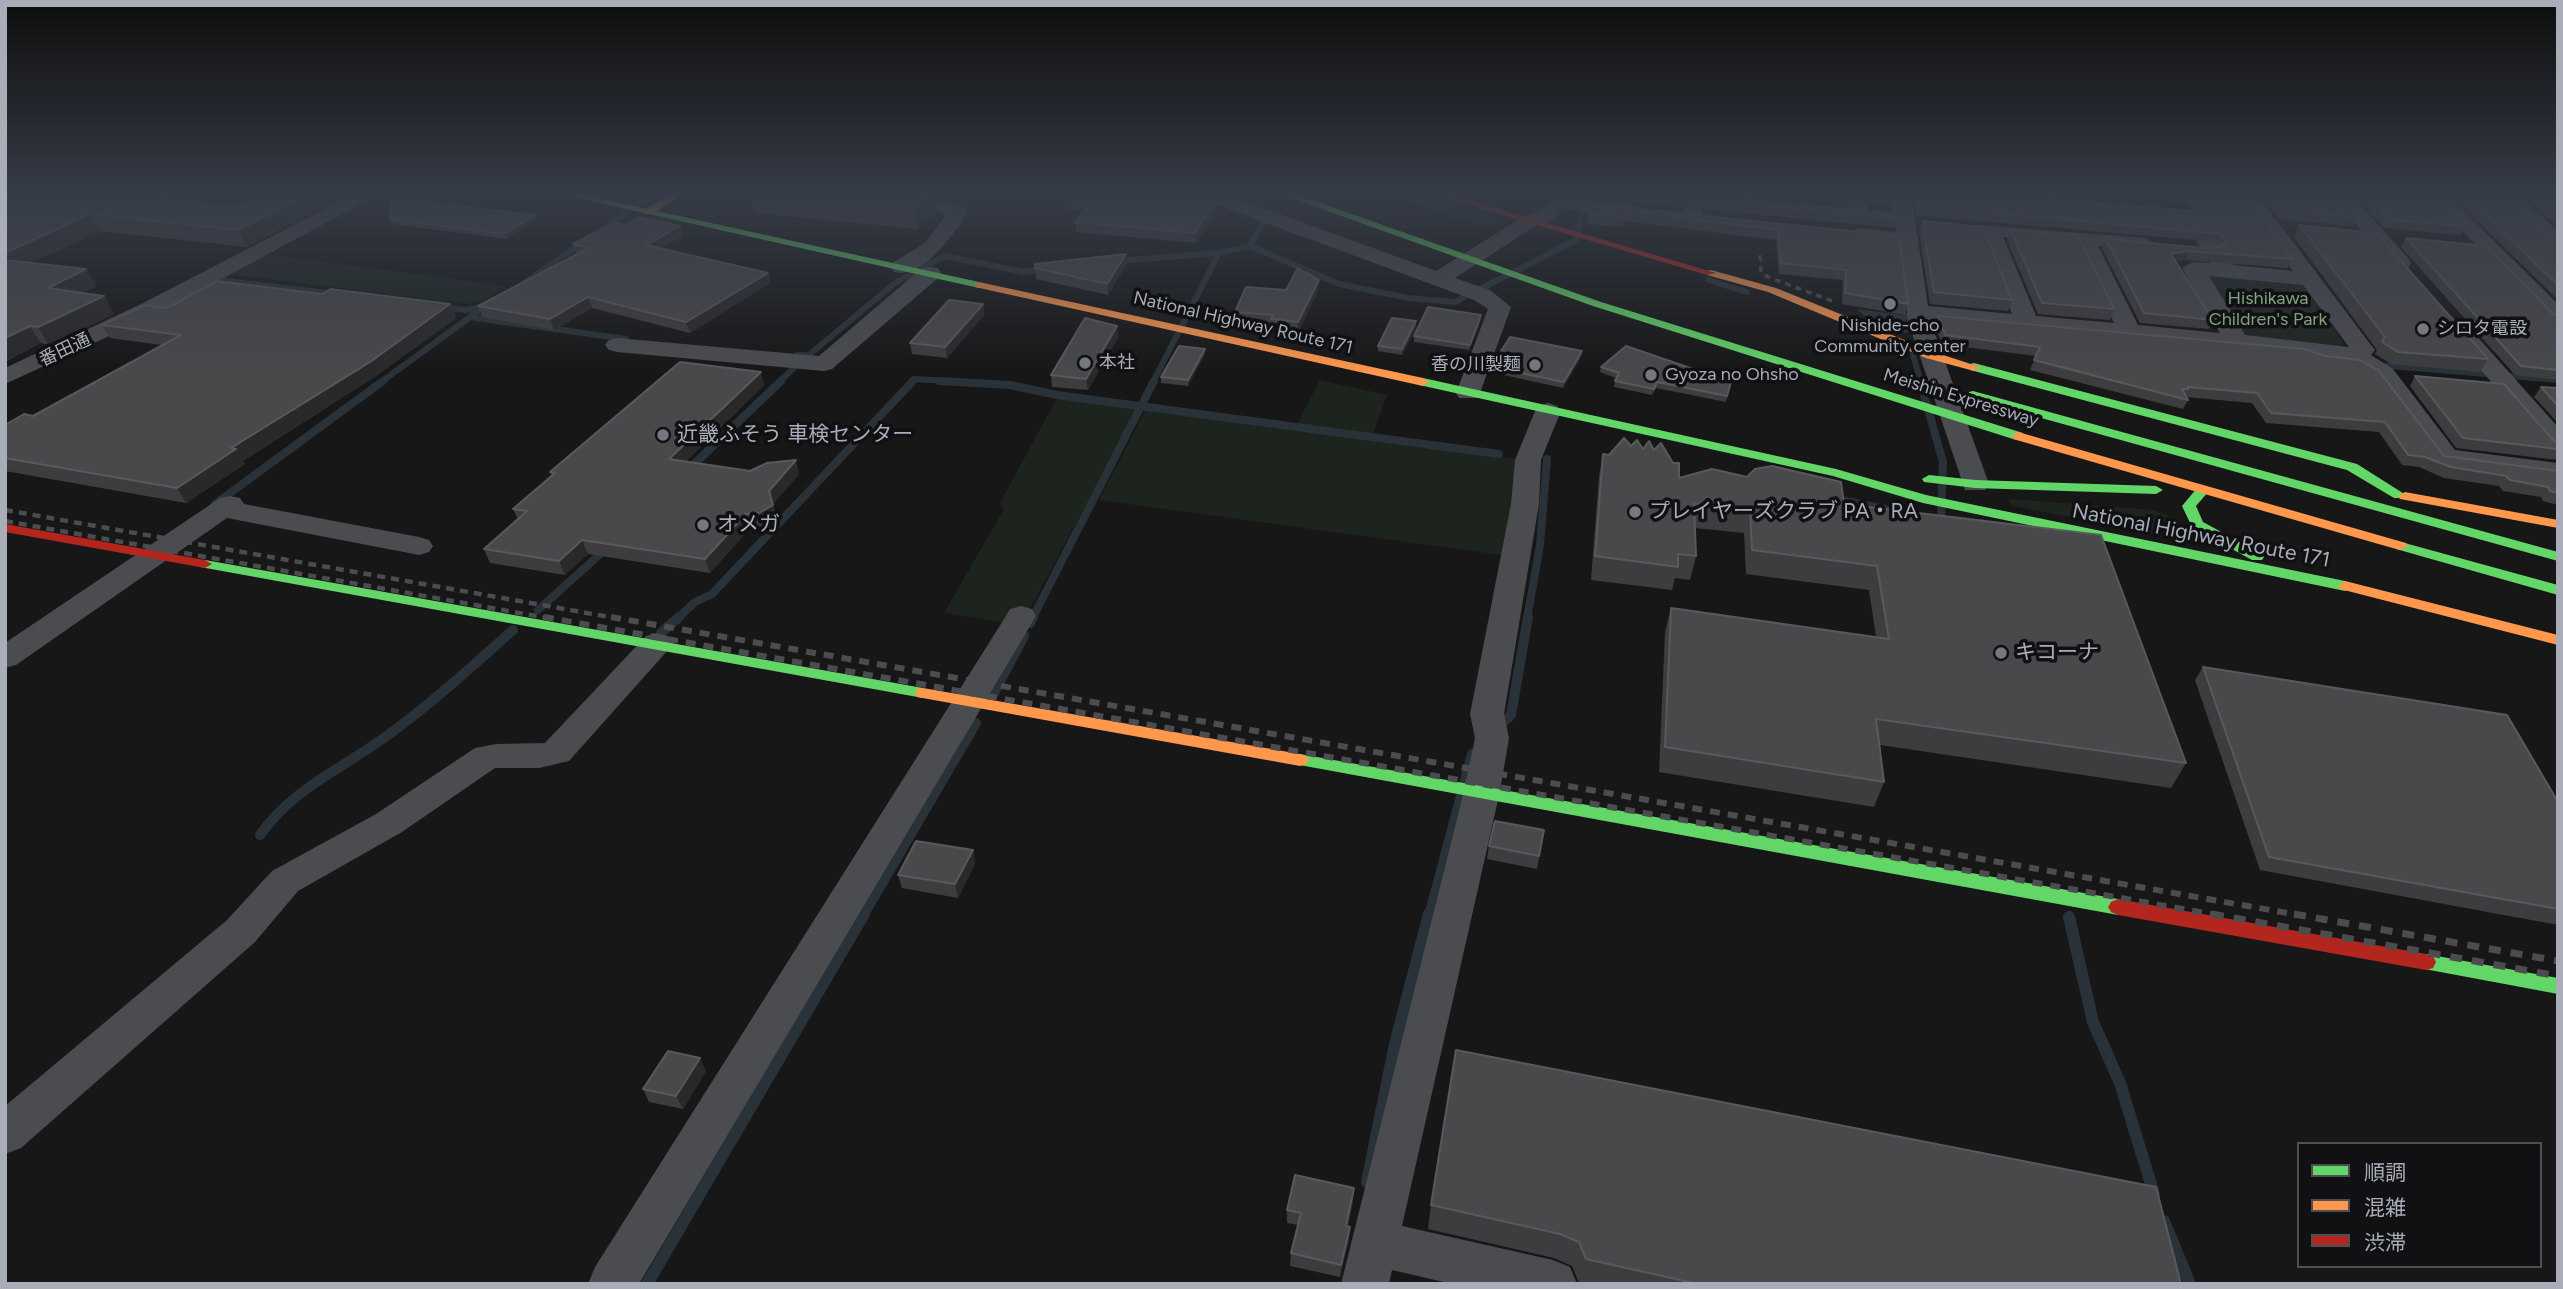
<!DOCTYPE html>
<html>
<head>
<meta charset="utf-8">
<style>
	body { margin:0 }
	#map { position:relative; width:2563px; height:1289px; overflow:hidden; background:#171717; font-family:Figtree,"Noto Sans JP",sans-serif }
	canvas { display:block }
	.frame { position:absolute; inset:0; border:7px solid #a8adb8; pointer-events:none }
	.legend { position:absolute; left:2297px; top:1142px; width:245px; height:126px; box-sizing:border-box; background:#111113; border:2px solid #4d4f55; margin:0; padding:9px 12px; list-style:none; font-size:21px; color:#a8adb8 }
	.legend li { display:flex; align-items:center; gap:14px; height:35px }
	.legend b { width:35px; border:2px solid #4d4f55 }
</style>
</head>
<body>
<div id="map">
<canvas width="2563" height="1289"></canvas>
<div class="frame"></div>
<ul class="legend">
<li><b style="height:9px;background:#63d668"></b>順調</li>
<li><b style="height:9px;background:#ff974d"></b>混雑</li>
<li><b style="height:9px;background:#b3261e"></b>渋滞</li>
</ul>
</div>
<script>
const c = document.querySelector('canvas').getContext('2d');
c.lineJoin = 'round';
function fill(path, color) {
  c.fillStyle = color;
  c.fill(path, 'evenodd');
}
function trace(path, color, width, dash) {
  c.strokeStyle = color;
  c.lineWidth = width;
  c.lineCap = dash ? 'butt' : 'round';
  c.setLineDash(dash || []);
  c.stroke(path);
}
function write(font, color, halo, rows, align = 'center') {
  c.font = font + ' Figtree,"Noto Sans JP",sans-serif';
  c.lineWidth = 7;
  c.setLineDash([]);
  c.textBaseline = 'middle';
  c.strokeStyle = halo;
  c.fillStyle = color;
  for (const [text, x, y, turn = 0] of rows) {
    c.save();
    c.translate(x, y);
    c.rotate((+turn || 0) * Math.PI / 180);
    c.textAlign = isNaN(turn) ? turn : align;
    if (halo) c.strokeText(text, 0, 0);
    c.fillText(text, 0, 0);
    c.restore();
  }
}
fill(new Path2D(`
	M1386,193c27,0 93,10 113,28l-9,8z
	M266,254l239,32 -20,14 -19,4 -239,-30z
	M2213,272l75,7 14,6 42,59 -11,5 -80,-10 -18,-7 -31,-56z
	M1320,380l67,15 -15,41 -76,-10z
	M1058,396l81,11 -118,218 -77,-12 60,-104 -4,-6z
	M1146,409l372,50 -5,47 -11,49 -403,-55z
	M2012,499l141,11 19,7 8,8 -3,7 -16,3 -143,-28 -8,-3 -1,-3z`), '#1d241e');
fill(new Path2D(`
	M1856,309l47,6 1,-2h7l7,20 -19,-1 -6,-11 -27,-4z`), '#2a3239');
trace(new Path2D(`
	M1890,193l5,31
	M961,207l14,-14
	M1577,235l8,-42
	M1250,246l89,38 69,14 47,4 121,-62
	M1115,261l104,-8 31,-7 19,-34
	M210,279l125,15
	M1708,280l39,12
	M523,284l131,-91
	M443,307l22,3 23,-4
	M473,314l2,4 151,21
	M797,355h12l86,-72 49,-27 79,16 22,-3
	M1913,355l8,27
	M2378,365l180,15
	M381,382l96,-70
	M779,382l16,-15
	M911,382l3,-3 53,3
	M1153,382l66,-129`), '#2a3239', 6);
trace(new Path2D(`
	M939,381l71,4 47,10 442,59
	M1920,381l23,81 -2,59 -6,-1
	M688,470l93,-89
	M1832,498l62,13
	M215,504l168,-123
	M538,610l69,-62
	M677,619l18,-17 17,-8 201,-213
	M1032,619l122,-238
	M1527,619l13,-74 7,-86`), '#2a3239', 8);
trace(new Path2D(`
	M1030,623l3,-6
	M661,633l18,-16
	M994,693l30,-57
	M1498,727l13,-12 17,-98
	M260,835c32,-45 77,-64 121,-95 47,-33 89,-72 132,-110
	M863,916l113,-193
	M1429,916l43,-162`), '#2a3239', 10);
trace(new Path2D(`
	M2069,917l24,105 27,61 34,111
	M1367,1182l28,-138 34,-130
	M2164,1221l26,63
	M647,1284l217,-370`), '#2a3239', 12);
fill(new Path2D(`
	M356,193h25l-222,120 -154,71v-16l138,-65z
	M1194,193h28l214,78 87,-54 15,-5 15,-13 79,5 10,6 -10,6 -68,-7 -12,11 -15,5 -82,53 35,12 21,17 -31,86 -3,5h-18l-3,-5 32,-84 -14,-9 -278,-103z
	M1687,193h20l-7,27h-14l-3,-4z
	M1845,193h20l3,18 -3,4h-14z
	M1891,193h20l17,113 84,8 -30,-78 -46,-6 -3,-4 3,-4 210,16 10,6 -10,6 -48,-4 40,79 82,8 -38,-65 11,-6 17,1 -21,-34 1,-23 -8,-13h19l9,13 -1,23 24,36 60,6 -56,-78h19l115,152 4,5 -4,5 22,14 62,81 103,13v16l-120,-16 -63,-84 -28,-18 -417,-41 59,164 -4,6h-20l-57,-169 -10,-77 -40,-4 -10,-6 10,-6 38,4zM2003,237l74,7 37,79 -78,-7zM2209,276l94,9 46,62 -104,-12z
	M2330,193h20l58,65 3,5 -3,5h-16z
	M2426,193h20l112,111v20l-8,-2z
	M2494,193h21l43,38v17l-7,-2z
	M940,200l25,8 3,4c-14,21 -44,67 -74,60l-3,-5 3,-5 31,-19 21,-28 -16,-9z
	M930,267l8,1 3,5 -3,5 -106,91 -8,2 -207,-19 -8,-2 -4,-5 4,-5 8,-2 202,18 103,-88z
	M2458,322l8,2 92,103v24l-9,-2 -99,-115 -4,-5 4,-5z
	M1548,403l9,3 4,5 -20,49 -2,44 -35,210 5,24 -9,53 -98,435 151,34 17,7 7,17h-125l-60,-14 -3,14h-48l123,-493 11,-53 -5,-24 41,-210 4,-44 20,-49 4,-5z
	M230,496l10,2 4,6 175,33 10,3 4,6 -4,6 -10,3 -192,-37 -211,147 -11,3v-25l215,-145z
	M1021,606l11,3 4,7 -397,668h-51l7,-17 411,-651 4,-7z
	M657,633l11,3 5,7 -5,7 -99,111 -30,7h-44l-93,64 -104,59 -43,51 -234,206 -16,6v-48l222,-186 45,-49 104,-57 99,-66 21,-4 49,-1 101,-107z`), '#4b4c50');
fill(new Path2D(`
	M555,193h20l404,89 5,3 -5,3z
	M1277,193h15l309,109 422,131 1,3 -6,4 -5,-1 -420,-133z
	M1974,363l383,101 49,31 -2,3h-10l-47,-28 -377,-100v-6z
	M1423,378l413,91 90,26 419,86 7,5 -7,5 -422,-88 -90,-27 -414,-91 -2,-3z
	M1973,391l585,161v9l-589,-163v-6z
	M1929,475l46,5 181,6 7,4 -7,4 -181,-6 -51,-6 -2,-3z
	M2202,487l7,4 -13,15 7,16 59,32 2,3 -2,3h-10l-60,-33 -10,-21 15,-18z
	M2401,542l157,43v10l-162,-46 -2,-3 2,-3z
	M205,560l718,128 8,5 -8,5 -723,-131 -2,-3 2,-3z
	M1300,754l818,145 7,3 3,5 -3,5 -7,3 -824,-151 -3,-4 3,-4z
	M2426,954l132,24v16l-139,-26 -3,-6 3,-6z`), '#63d668');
fill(new Path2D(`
	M670,193h12l-29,21h-8v-4z
	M1711,270l65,18 158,64 46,15 -6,4 -48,-13 -158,-66 -61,-17v-4z
	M979,282l444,96 6,4 -6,4 -448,-99v-4z
	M2018,432l388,111 2,3 -7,4 -5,-1 -383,-110 -1,-3z
	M2405,492l153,28v8l-158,-29 -2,-3z
	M2345,581l213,54v10l-218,-56 -2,-3z
	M923,688l377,66 6,2 3,4 -3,4 -6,2 -383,-69 -2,-4 2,-4z`), '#ff974d');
fill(new Path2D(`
	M1428,193h17l271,80 -9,2z
	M5,524l200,36 7,4 -7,4 -200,-36z
	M2118,899l308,55 7,2 3,6 -3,6 -7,2 -308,-55 -7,-3 -3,-5 3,-5z`), '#b3261e');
trace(new Path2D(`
	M1760,255l1,17 7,5 67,25`), '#4b4c4f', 3.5, [6, 5]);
trace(new Path2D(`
	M5,510l616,109
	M5,521l548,98`), '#4b4c4f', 4.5, [8, 6]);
trace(new Path2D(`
	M544,617l1678,299
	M611,617l1693,299`), '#4b4c4f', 6, [10, 8]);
trace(new Path2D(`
	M2212,914l346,62
	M2294,914l264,47`), '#4b4c4f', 7, [12, 10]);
fill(new Path2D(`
	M5,193l230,14 103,-8 -91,48 -147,-16 -69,32 55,6 10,17 -13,7 31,21 -65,31 -8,-2 -36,19z
	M749,193h209l-8,8 -11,-3 -4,2 2,13 -19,16 -164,-16z
	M1069,193h80l-4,5 69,6 1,10 -19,29 -120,-11 -1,-10 9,-11 -19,-2 -1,-10z
	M1593,193h74l229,26 -3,9 -301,-30z
	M1778,193h114v4l-2,8z
	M1912,193h73l218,19 4,-3 -8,-6 -113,-10h160l46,66 -4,9 -103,-8 -9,1 37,59 -4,9 -69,-6 -38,-75 4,-9 108,10 5,-3 -2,-4 -301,-27z
	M2260,193h79l18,24 -4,9 -74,-7z
	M2353,193h83l30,33 -5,9 -77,-7z
	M2449,193h56l23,21 -2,3 32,29v54z
	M2558,193v33l-38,-32z
	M1590,204l309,32 9,68 -3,11 -63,-11 1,-24 -64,-6 -3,-34 -151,-19 -1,6 -37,-3z
	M535,215l2,5 -31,19 -114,-15 -2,-5z
	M1922,221l90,79 -4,11 -78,-7 -11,-72z
	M2299,225l189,134 -8,13 -89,-8 -16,-10 2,-4 -83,-113z
	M2011,230l103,79 -4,11 -72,-6 -31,-74z
	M683,236l-22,12 107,25 2,10 -80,50 -98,-25 -38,22 -72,-13 -4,-11 98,-52 -3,-10z
	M2406,238l148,77h4v65l-43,-5 -114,-128z
	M1127,264l-19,31 -72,-16 -1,-11z
	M1319,289l-21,43 -27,-4v-4l-35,-3 -1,-9 51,-22z
	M322,294l128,10 6,14 -80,58 -133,85 2,3 -59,39 -181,-32v-46l28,-9 129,-71 -52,-7 -8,-13 62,-17z
	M983,304l1,11 -37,43 -35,-4 -2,-11z
	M1481,315v5l-12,30 -55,-8v-6z
	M1938,316l366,33 140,107 114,15v34l-15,-4 -2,-4 -38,-6 -4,-5 -55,-8 -25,-11 -17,-2 -23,-33 -113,-9 -14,-20 -66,-6 2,3 -5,9 -153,-39 6,-14 -94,-12 -7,-19z
	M1416,321v6l-14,28 -24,-4v-5z
	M1117,326l1,11 -30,53 -36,-3 -1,-12z
	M1582,351l-1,6 -18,31 -73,-16 1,-5z
	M1205,354l-17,32 -27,-3v-6z
	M1601,367l130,15 -5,20 -70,-14 -4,7 -38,-8 2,-9 -16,-6z
	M2415,376l143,66v18l-102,-12 -46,-62z
	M764,385l-79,77 65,9 49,3 -26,30 4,15 -14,8 -13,1 -40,45 -122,-19 -23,21 -75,-12 -6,-14 34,-30 -5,-10 39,-33 -2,-4z
	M2541,387l17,1v35l-24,-26z
	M1631,446l23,4 25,28 165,26 342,259 -15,25 -291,-43 4,37 -10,25 -215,-35 6,-140 6,-24 205,29 -7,-47 -123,-16 -2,-41 -49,-5 1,28 -6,24 -15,-2 -3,12 -81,-10 8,-103 4,-23 6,1z
	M2203,667l355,135v123l-298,-55 -65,-190z
	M1544,830l-7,39 -50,-10 2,-13z
	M973,850l2,14 -17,34 -56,-10 -4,-13z
	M706,1071l-23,38 -34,-7 -6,-13z
	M1353,1201l-5,25 1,14 -9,37 -50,-11 1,-13 7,-28 -11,-2v-13z
	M1431,1205l750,79h-599l-3,-1 -7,-17 -18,-8 -126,-29z`), '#3d3d3f');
fill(new Path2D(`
	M311,193h25l2,6 -91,48 -9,-17z
	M926,193h12l1,5 -4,2 2,13 -19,16 -4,-23z
	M949,193h9l-8,8z
	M1140,193h9l-12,14v-10z
	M1214,204l1,10 -19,29 -1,-10z
	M90,214l10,17 -95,44v-22z
	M535,215l2,5 -31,19 -2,-5z
	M680,226l3,10 -34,19 -3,-10z
	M2189,251l-4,9 -17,3 3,-9z
	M1126,254l1,10 -19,31 -1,-11z
	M86,269l10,17 -38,20 -10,-18z
	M768,273l2,10 -80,50 -4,-11z
	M1319,280v9l-21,43v-10z
	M104,296l10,18 -65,31 -11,-18z
	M588,297l4,11 -38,22 -4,-11z
	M450,304l6,14 -80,58 -133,85 2,3 -59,39 -9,-15 54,-40z
	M983,304l1,11 -37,43 -2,-11z
	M1481,315v5l-12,30 1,-5z
	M1416,321v6l-14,28v-6z
	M30,326l11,17 -36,19v-24z
	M1117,326l1,11 -30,53 -2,-11z
	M1205,349v5l-17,32v-6z
	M1582,351l-1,6 -18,31 1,-6z
	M761,372l3,13 -91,88 -4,-14z
	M796,460l3,14 -26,30 4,15 -14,8 -4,-14 10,-22z
	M746,514l4,14 -40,45 -5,-14z
	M582,540l6,14 -23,21 -6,-14z
	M973,850l2,14 -17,34 -3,-14z
	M700,1058l6,13 -23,38 -7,-13z
	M1354,1188l-1,13 -8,37 1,-12z
	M1350,1227l-1,13 -9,37 1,-12z`), '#29292a');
const building = new Path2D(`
	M5,193h104l126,14 27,-14h49l-73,37 -148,-16 -85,39z
	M782,193h147l-15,13z
	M1069,193h71l-3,4 77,7 -19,29 -120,-11 17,-20 -28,-3z
	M1635,193l63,1 197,20 1,5z
	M1862,193h30v4z
	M1916,193h69l218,19 12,-8 -12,-9 -18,-2h61l46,66 -103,-8 -18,3 42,66 -69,-7 -38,-74 108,10 12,-7 -5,-8 -302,-28z
	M2270,193h69l18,24 -74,-7z
	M2365,193h71l30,33 -77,-6z
	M2462,193h43l23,21h-5l35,32v39z
	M2543,193h15v13z
	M392,198l143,17 -31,19 -114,-15z
	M1590,204l309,32 9,68 -63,-11 1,-23 -65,-7 -3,-33 -152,-19 -1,6 -37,-3z
	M639,217l41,9 -34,19 122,28 -82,49 -98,-25 -38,22 -72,-13 111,-58 -16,-4 42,-21 10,2z
	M1922,221l61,6 29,73 -78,-8z
	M2299,225l77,8 112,126 -90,-7 -16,-10 3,-5z
	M2011,230l67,5 36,74 -72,-6z
	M2406,238l80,8 68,69h4v55l-37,-4z
	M1126,254l-19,30 -72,-16v-4z
	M5,260l81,9 -38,19 56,8 -66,31 -8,-1 -25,12z
	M1298,268l21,12 -21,42 -27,-3 2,-4 -38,-3 11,-25 40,3z
	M217,281l105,13 8,-5 120,15 -80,58 -139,86 5,1 -59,39 -172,-30v-33l19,-11 9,2 148,-81 -79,-10 43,-20 19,3 9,-3z
	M949,300l34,4 -38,43 -35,-4z
	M1428,307l53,8 -11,30 -56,-9z
	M1938,316l366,33 21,7 35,4 19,11 65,85 114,15v22l-8,-2 -2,-4 -38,-7 -4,-4 -55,-9 -26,-10 -17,-2 -23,-33 -114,-9 -14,-20 -69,-6v2h-6l6,11 -154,-40 6,-13 -95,-12z
	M1085,318l32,8 -31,53 -35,-4z
	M1392,318l24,3 -14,28 -24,-3z
	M1510,337l72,14 -18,31 -73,-15z
	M1179,346l26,3 -17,31 -27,-3z
	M1626,346l105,36 -4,14 -70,-14 -3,7 -39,-8 4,-8 -18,-6z
	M680,362l81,10 -92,87 81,12 17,-8 29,-3 -27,31 4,14 -14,8 -13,1 -41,45 -123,-19 -23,21 -75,-12 43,-38 -14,-2 42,-36 -5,-1z
	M2415,376l89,8 50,57 4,1v7l-95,-11z
	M2541,387l17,1v18z
	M1624,438l7,8 6,-6 6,9 6,-8 5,9 7,-7 12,20h6v15l33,-9 35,8 8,-8 17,-3 69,16 3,22 257,31 85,228 -310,-44 8,63 -219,-35 6,-139 218,31 -12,-73 -125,-16 -2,-41 -56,-5 2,52 -18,-2v13l-83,-11 8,-102 6,1z
	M2203,667l304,48 51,87v107l-289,-52z
	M1495,821l49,9 -5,26 -50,-10z
	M916,841l57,9 -18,34 -57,-9z
	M1456,1050l700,137 25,97h-483l-112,-25 -7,-17 -19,-8 -129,-29z
	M668,1051l32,7 -24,38 -33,-7z
	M1295,1175l59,13 -8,38 4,1 -9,38 -50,-12 10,-40 -14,-3z`);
fill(building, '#49494c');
trace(building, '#58595d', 2);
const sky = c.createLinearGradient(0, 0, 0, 374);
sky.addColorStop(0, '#0d0d0d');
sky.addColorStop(0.52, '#363c47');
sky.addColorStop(1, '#363c4700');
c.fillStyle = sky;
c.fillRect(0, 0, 2563, 374);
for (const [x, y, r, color] of [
	[1890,304,7,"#757880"],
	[2423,329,7,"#757880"],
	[1085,363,7,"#757880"],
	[1535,365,7,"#757880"],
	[1651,375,7,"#757880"],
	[663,435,7,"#757880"],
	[1635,512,7,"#757880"],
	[703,525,7,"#757880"],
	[2001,653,7,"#757880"]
]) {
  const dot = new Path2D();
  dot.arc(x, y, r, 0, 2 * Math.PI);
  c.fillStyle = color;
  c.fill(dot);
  trace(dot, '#111113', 2.5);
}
write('18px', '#7fa381', '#111113', [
	["Hishikawa",2268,299],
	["Children's Park",2268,320]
]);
write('18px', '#a8adb8', '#111113', [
	["National Highway Route 171",1243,323,13],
	["番田通",65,350,-25],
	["Meishin Expressway",1961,398,17]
]);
write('18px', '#a8adb8', '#111113', [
	["Nishide-cho",1890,326,"center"],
	["Community center",1890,347,"center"],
	["シロタ電設",2437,329],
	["本社",1099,363],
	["香の川製麺",1521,365,"right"],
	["Gyoza no Ohsho",1665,375]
], 'left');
write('21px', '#a8adb8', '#111113', [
	["近畿ふそう 車検センター",677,435],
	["プレイヤーズクラブ PA・RA",1649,512],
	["オメガ",717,525],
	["キコーナ",2015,653]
], 'left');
write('21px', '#a8adb8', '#111113', [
	["National Highway Route 171",2201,536,11]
]);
</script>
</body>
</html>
